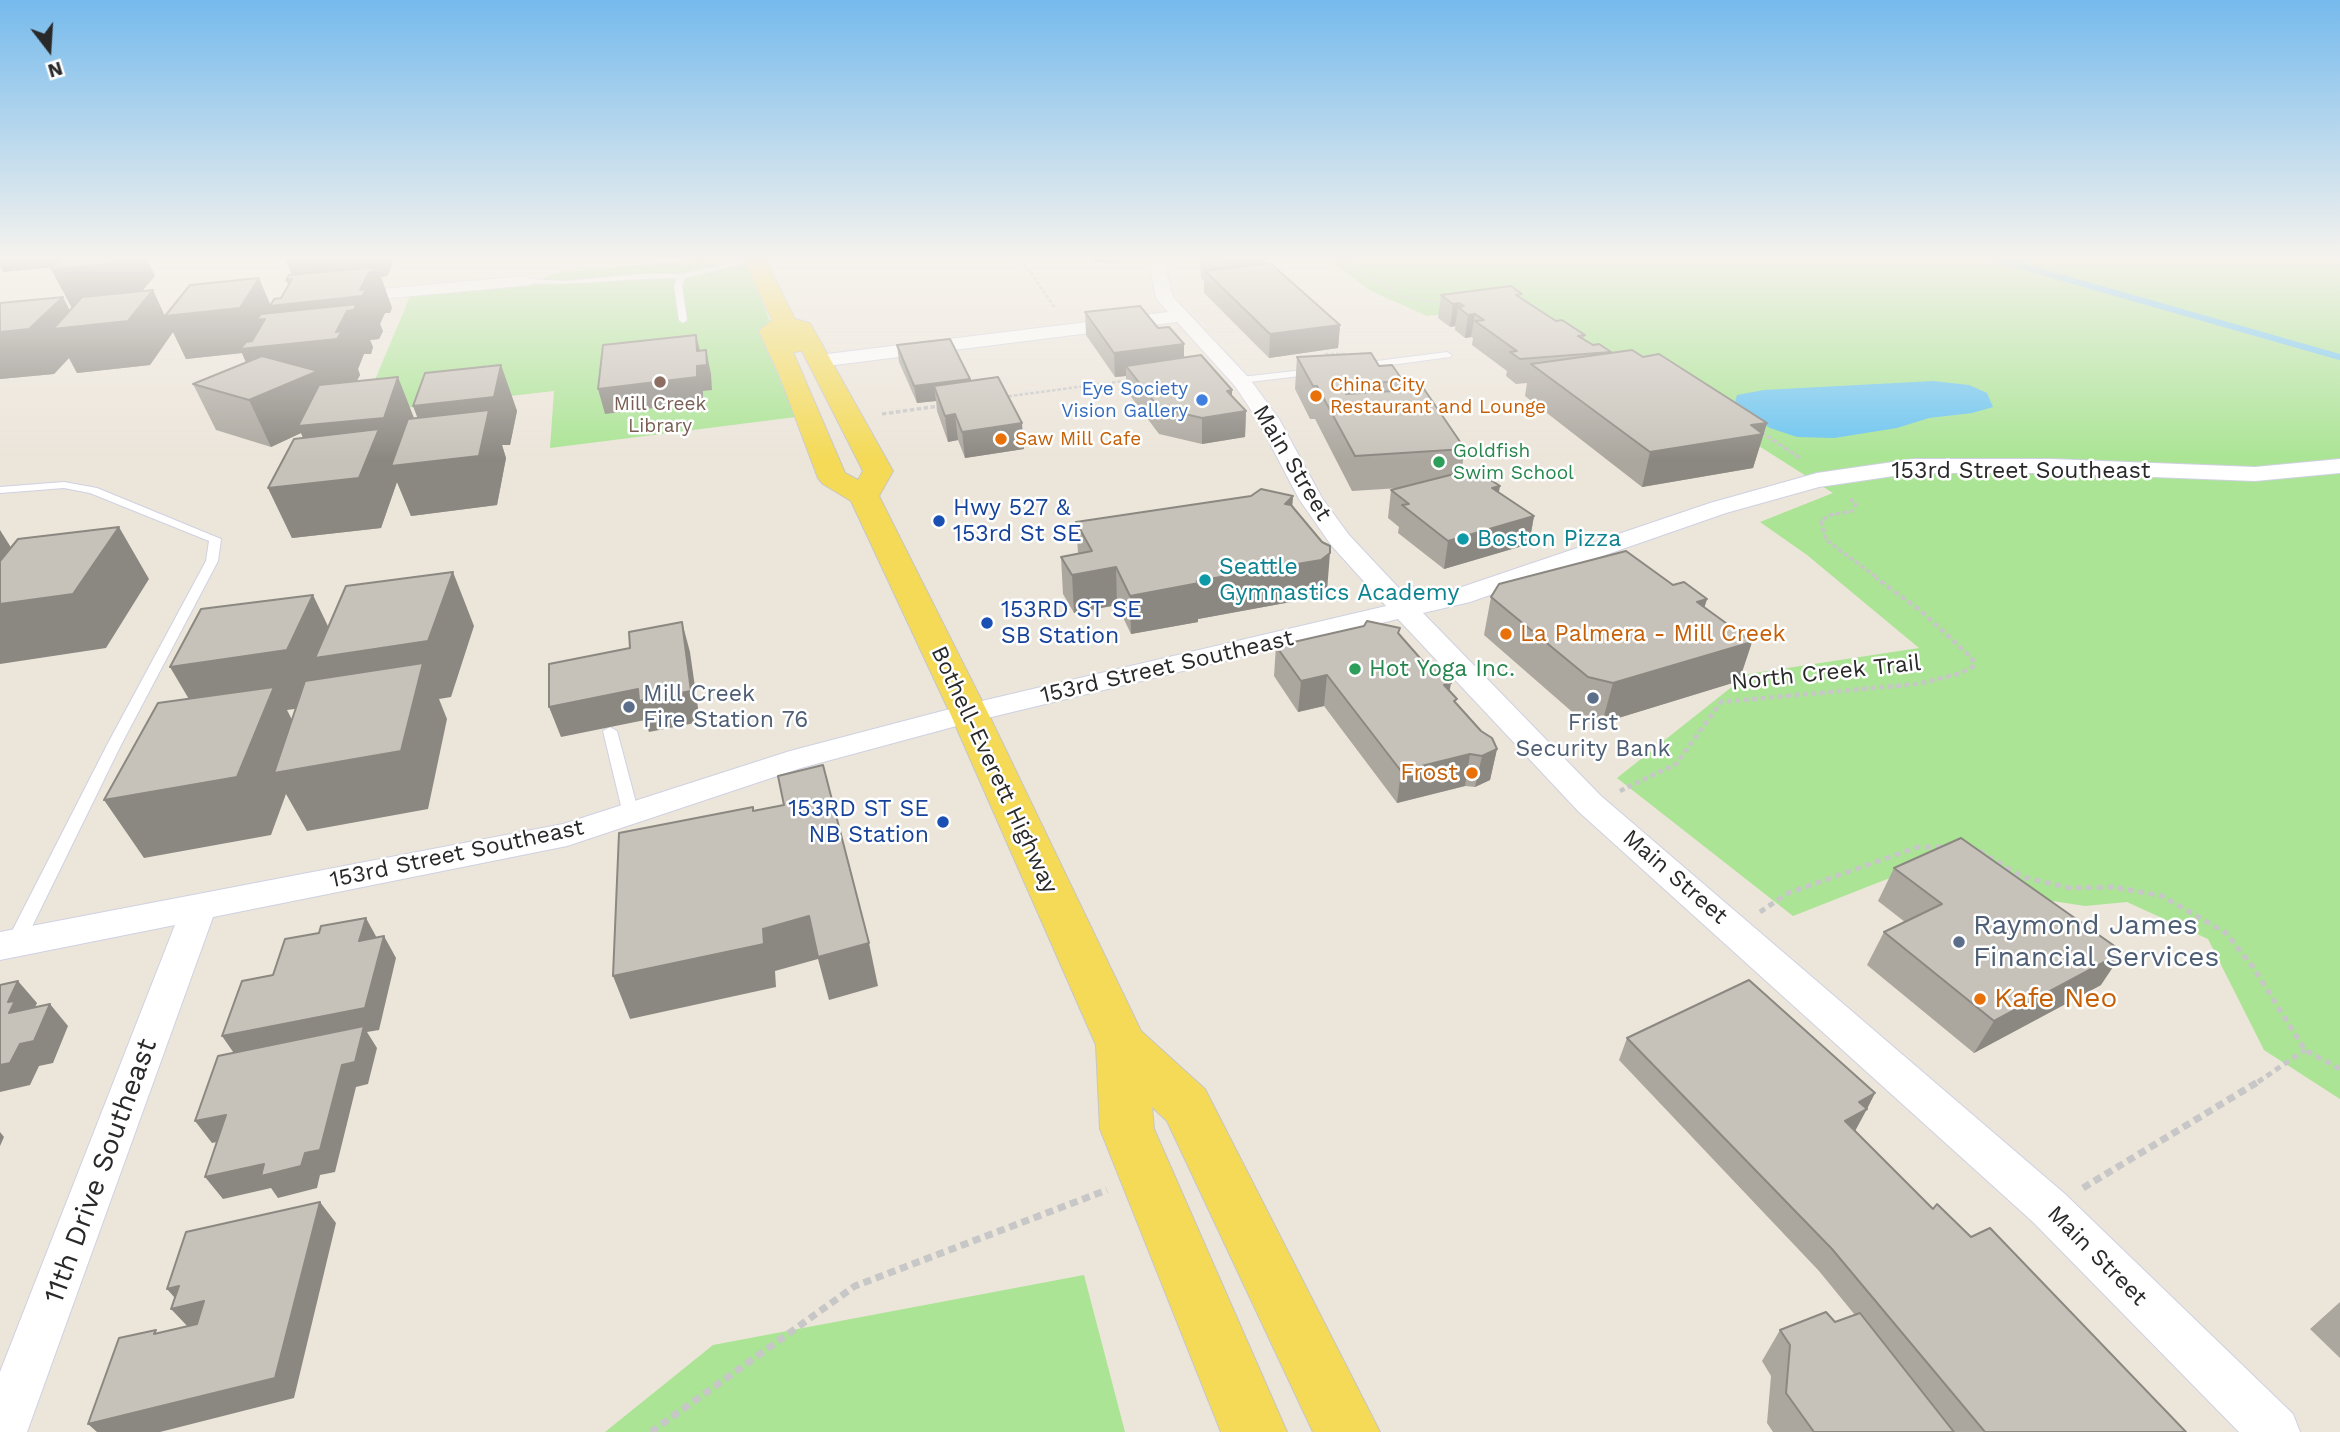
<!DOCTYPE html>
<html>
<head>
<meta charset="utf-8">
<style>
	body { margin:0 }
	#map { position:relative; width:2340px; height:1432px; overflow:hidden; background:#ece5da; font-family:"Work Sans",sans-serif }
	canvas { display:block }
	.north { position:absolute; left:14px; top:14px; width:70px; height:70px; -webkit-text-stroke:5px #fff; paint-order:stroke; rotate:163deg; font-size:19px; font-weight:700; line-height:28px; text-align:center; color:#292929 }
	.north::after { content:''; display:block; margin:auto; width:24px; height:32px; background:#292929; clip-path:polygon(50% 0,100% 100%,50% 72%,0 100%) }
</style>
</head>
<body>
<div id="map">
<canvas width="2340" height="1432"></canvas>
<div class="north">N</div>
</div>
<script>
const c = document.querySelector('canvas').getContext('2d');
c.lineJoin = 'round';
function fill(path, color) {
  c.fillStyle = color;
  c.fill(path, 'evenodd');
}
function trace(path, color, width, dash) {
  c.strokeStyle = color;
  c.lineWidth = width;
  c.lineCap = dash ? 'butt' : 'round';
  c.setLineDash(dash || []);
  c.stroke(path);
}
function write(font, color, halo, rows, align = 'center') {
  c.font = font + ' "Work Sans",sans-serif';
  c.lineWidth = 5;
  c.setLineDash([]);
  c.textBaseline = 'middle';
  c.strokeStyle = halo;
  c.fillStyle = color;
  for (const [text, x, y, turn = 0] of rows) {
    c.save();
    c.translate(x, y);
    c.rotate((+turn || 0) * Math.PI / 180);
    c.textAlign = isNaN(turn) ? turn : align;
    if (halo) c.strokeText(text, 0, 0);
    c.fillText(text, 0, 0);
    c.restore();
  }
}
fill(new Path2D(`
	M701,259h46l23,63 -9,13 35,82 -246,31 4,-57 -193,22 50,-119c38,-4 115,-5 146,-21z
	M1327,259h1013v840l-76,-49 -56,-111 -81,-37 -42,4 -58,-9 -94,-36 -140,55 -176,-138 131,-104 171,-26 -112,-93 -47,-33 73,-29 -164,-104 -159,-81 -83,8 -56,-25z
	M1084,1275l41,157h-520l108,-87z`), '#aae494');
fill(new Path2D(`
	M1933,381l36,4 18,8 6,14 -21,6 -43,5 -32,10 -63,10 -37,-1 -27,-9 -36,-22 3,-11 27,-5z`), '#69c4f1');
trace(new Path2D(`
	M1996,259l344,98`), '#69c4f1', 6);
const service = new Path2D(`
	M747,259l11,1 -73,18 -3,7 5,35 -4,3 -4,-3 -5,-35 3,-7c-51,0 -101,8 -152,5l-4,-2 4,-2 41,2 73,-7h43z
	M1447,352l5,3 -2,2 -89,12 -5,-3 5,-3z
	M1313,369l3,1v4l-75,9 -5,-3 5,-3z
	M64,482l33,6 124,51 -3,22 -97,184 -97,198 -3,5 -6,1 -6,-1 -3,-5 101,-198 99,-184 3,-20 -119,-48 -26,-5 -64,5v-6z
	M610,727l7,4 22,83 -3,4h-10l-3,-4 -20,-83z`);
const minor = new Path2D(`
	M1155,259h16l-5,10 7,28 76,81 30,41 43,79 27,37 61,65 43,-10 257,-87 107,-30 97,-14h137l204,8 85,-8v14l-85,8 -204,-8h-137l-95,14 -93,26 -256,89 -47,11 178,183 464,398 228,220 7,18h-61l-206,-210 -454,-410 -181,-193 -423,102 -174,47 -234,78 -354,71 -186,515h-27v-60l175,-447 -175,35v-28l563,-108 227,-73 179,-47 417,-98 -55,-61 -32,-46 -42,-80 -22,-33 -58,-64 -358,45 -10,-6 10,-6 349,-43 -12,-14 -6,-29z
	M525,276l8,5 -2,4 -184,17 -9,-5 9,-5z`);
const primary = new Path2D(`
	M744,259h21l30,60 15,4 83,148 -14,25 109,217 153,318 64,58 175,343h-67l-146,-311 -15,-14 2,22 133,303h-66l-121,-303 -4,-84 -146,-332 -99,-212 -28,-17 -5,-6 -38,-101 -21,-46 13,-11zM802,351l61,120 -5,9 -13,-7 -52,-121z`);
trace(service, '#cfd1e2', 2);
trace(minor, '#cfd1e2', 2);
trace(primary, '#c7c7c7', 2);
trace(new Path2D(`
	M1021,259l34,49
	M1342,259l7,9 31,14 21,15 44,6
	M1325,354h22
	M1003,397l127,-17`), '#c7c7c7', 2.5, [3.5, 2]);
trace(new Path2D(`
	M882,414l57,-8
	M1761,432l39,26
	M1850,499l6,5 -4,7 -22,4 -9,6 5,19 53,39`), '#c7c7c7', 3.5, [4.5, 2.5]);
trace(new Path2D(`
	M1620,791l56,-27 45,-62 196,-18 41,-10 16,-8 -2,-8 -51,-47 -45,-33`), '#c7c7c7', 4.5, [5, 3.5]);
trace(new Path2D(`
	M1979,851l44,26 47,11 43,-1 49,9 64,37 27,34 52,83 35,19
	M1760,912l28,-19 130,-46h25
	M2258,1082l47,-32`), '#c7c7c7', 5, [6, 4.5]);
trace(new Path2D(`
	M2083,1188l178,-108
	M651,1432l204,-146 252,-96`), '#c7c7c7', 7, [8, 5]);
fill(service, '#fff');
fill(minor, '#fff');
fill(primary, '#f4da56');
fill(new Path2D(`
	M0,259h147l8,17 -13,15 23,25 105,-11 11,-7 7,-12 4,-12 -7,-15h106l2,5 -6,12 -6,1 11,31 -2,5h-5l-5,11 3,7 -4,8 -9,1 3,7 -2,7h-7l-6,15 2,6 -3,6 57,37h4l-5,-12 88,-41 16,46 -7,34h-8l4,13 -9,47 -86,11 -14,-34 -16,46 -89,10 -24,-50 35,-50 -2,-5 -30,14 -55,-17 -23,-46 53,-21 -4,-10 -56,6 -13,-27 -23,33 -73,8 -8,-15 -15,16 -54,5v-76l70,7 2,-2 -21,-39 2,-2 -50,5z
	M1092,259h37v1h-8l-2,4 -27,-2z
	M1198,259h69l-4,5 77,61 -2,23 -69,10 -65,-65v-13l-3,-1 -1,-18h-2z
	M1441,295l81,3 34,23 29,14 -1,4 9,6 18,7 -1,1 33,4 124,66 -14,45 -111,19 -117,-91 2,-13 -11,1 -10,-8 1,-5 -35,-26 1,-7 -2,-1 -6,1 -10,-8v-4l-5,1 -12,-9z
	M1085,312l73,16 26,16v14l48,38 14,15 -1,26 -43,7 -43,-10 -33,-44v-14l-11,1 -29,-42z
	M897,345l73,36 54,68 -59,9 -7,-18 -10,2 -11,-31 -1,-10 -19,2 -18,-41z
	M1297,357l82,9 24,15 -1,10 63,58 -4,23 37,20 36,24 -5,28 -85,25 -46,-36 1,-6 -11,-9 3,-28 9,-2 -48,3 -37,-72h-5l-15,-30z
	M1293,496l-1,10 35,85 -9,6 -120,22v3l-67,12 -14,-29 -43,8 -11,-19 -2,-37 17,-4 -2,-31z
	M1673,585l34,14 -3,9 48,34 -13,39 -137,42 -24,-6 -94,-82 7,-38z
	M1399,635l50,56 8,13 40,45 -7,31 -15,7 -10,-1 -68,17 -73,-97 -26,6 -24,-36 2,-30z
	M1894,868l207,117 -127,68 -107,-88 17,-33 21,-10 -27,-21z
	M1627,1038l248,55 -20,38 78,78 38,28 215,195h-413l-6,-9 4,-47 -9,-15 18,-31 55,-8 20,-7 -36,-44 -200,-211z
	M2340,1302v56l-30,-29z`), '#aba79f');
fill(new Path2D(`
	M0,259h107l-3,3 -101,10 -3,-6z
	M114,259h33l8,17 -25,29 -57,5 -22,-41z
	M285,259h106l2,5 -6,12 -6,1 11,31 -2,5h-5l-5,11 3,7 -4,8 -9,1 3,7 -2,7h-7l-6,15 2,6 -5,9 43,-7 18,46 15,30 -18,-47 88,-41 16,46 -7,34h-8l4,13 -9,47 -86,11 -14,-34 -16,46 -89,10 -24,-50 52,-13 -19,-42 -30,14 -22,-47 11,-6 -18,-41 -56,6 -13,-27 -23,33 -73,8 -8,-15 -15,16 -54,5v-47l63,-35 15,29 75,-36 12,26 94,-38 12,28 25,-3 -10,-23 6,-1 4,5z
	M1225,259h42l-14,19 -29,4z
	M1459,303l-4,23 -5,1 3,-23z
	M1475,314l-4,23 -6,1 3,-23z
	M1340,325l-2,23 -69,10 1,-24z
	M696,335l6,24 4,-9 5,24 1,16 -9,1v11l-98,12 -7,-25 99,-38z
	M1184,344v24l-58,-2v10l-11,1 -1,-24z
	M970,379l1,17 -37,-10 2,15 -19,2 -3,-17z
	M1232,390v23l14,-2 -1,26 -43,7v-26l25,-27z
	M955,414l3,26 -10,2 -3,-26z
	M1022,423l2,26 -59,9 -3,-26z
	M1767,423l-14,45 -111,19 8,-35 101,-27z
	M1500,486l-5,28 -3,-26z
	M1293,496l-3,36 -5,-28z
	M1534,516l-5,28 -85,25 4,-28z
	M119,527l30,52 -43,69 -106,16v-60z
	M0,530l17,27 -17,23z
	M1330,553l-3,38 -9,6 -120,22v3l-67,12 -1,-38z
	M1116,567l1,38 -43,8 -2,-38z
	M453,572l21,54 -23,71 -12,2 8,20 -19,90 -121,22 -21,-37 -15,41 -127,23 -40,-58 99,-77 -33,-56 143,-72 26,54zM316,706l-12,37 -17,-33z
	M1707,599l-12,38 2,-35z
	M682,622l8,30 10,70 -51,10 -4,-12 -84,17 -12,-30z
	M1752,642l-13,39 -137,42 11,-40z
	M1327,675l-3,31 -26,6 3,-31z
	M1451,683l-5,30 -2,-28z
	M1497,749l-7,31 -15,7 7,-31z
	M1470,754l-5,32 -68,17 4,-32z
	M809,916l60,27 9,43 -49,14 -11,-41 -43,12 1,16 -146,32 -17,-43 150,-47z
	M366,918l12,22 -19,1z
	M384,936l12,22 -17,72 -12,2 10,16 -9,36 -12,3 -21,85 -15,3 -3,13 -39,10 -7,-10 -48,11 -18,-22 59,-13 -26,-105 -16,-23z
	M2123,952l-22,33 -127,68 20,-32z
	M18,981l19,22 -7,15 -21,-5 -1,-11z
	M50,1004l18,22 -15,37 -14,3 -9,19 -30,7v-27l20,-21z
	M1875,1093l-8,16 -12,22 -10,-10 14,-19z
	M226,1115l16,22 -30,6 -17,-22z
	M0,1132l4,5 -4,9z
	M320,1202l16,21 -42,175 -134,34h-63l-9,-8 187,-46z
	M179,1286l25,15 19,21 -32,8 -20,-21 11,-3 -15,-17z`), '#8b8882');
const building = new Path2D(`
	M61,259h53l-5,5 -58,5z
	M1270,263l70,62 -70,9 -65,-63z
	M377,267l-3,4 -5,1 -9,18 7,-1 -5,7 -92,10 4,-7 7,-1 11,-19 -6,1 3,-5z
	M259,278l-19,30 -75,8 25,-31z
	M1511,286l11,8 -6,1 40,26 6,-1 23,15 -7,1 15,9 6,-1 12,8 -91,7 -10,-7 7,-1 -42,-30 9,-1 -9,-6 -7,1 -10,-8 6,-1 -5,-3 -6,1 -12,-9z
	M153,290l-25,31 -75,8 29,-32z
	M63,297l-34,32 -29,3v-29z
	M357,304l-3,6 -7,1 -11,21 6,-1 -5,8 -97,10 6,-7 6,-1 13,-22 -9,1 5,-6z
	M1140,306l18,22 11,-1 15,17 -70,9 -29,-41z
	M696,335l1,16 9,-1 1,15 -10,1v11l-99,12 5,-44z
	M950,339l20,40 -56,7 -17,-41z
	M1632,350l11,7 16,-3 108,69 -16,2 12,9 -113,18 -119,-88z
	M1371,353l8,13 13,-1 11,16 -62,4 5,9 78,-5 41,60 -110,7 -38,-70h-4l-16,-29z
	M1201,355l31,35 -5,1 19,20 -44,7 -43,-10 -33,-42z
	M262,356l56,15 -69,29 -56,-16z
	M501,365l-7,32 -81,9 12,-33z
	M398,377l-14,41 -86,8 21,-41z
	M998,377l24,46 -60,9 -7,-18 -10,2 -11,-30z
	M489,410l-10,46 -88,10 17,-47z
	M379,429l-20,49 -91,10 26,-49z
	M1466,471l6,4 8,-2 20,13 -8,2 42,28 -86,25 -46,-36 7,-1 -18,-14z
	M1261,489l32,7 -8,8 6,1 31,37 8,4v7l-9,7 -124,21 2,2 -69,13 -14,-29 -44,8 -11,-18 31,-6 -16,-29 175,-26z
	M119,527l-46,67 -73,10v-43l18,-22z
	M1626,551l47,34 11,-3 23,17 -10,3 55,40 -139,41 -25,-6 -97,-80 8,-13z
	M453,572l-25,69 -113,17 31,-72z
	M313,595l-26,55 -117,17 31,-58z
	M1367,621l33,7 -2,5 29,33 7,-2 17,19 -7,2 13,14 -3,2 27,30 11,7 5,11 -15,7 -12,-2 -69,17 -74,-96 -26,6 -25,-35 88,-20z
	M682,622l9,69 -52,10 -1,-12 -89,18v-43l81,-16 -1,-16z
	M423,663l-22,88 -127,22 31,-92z
	M274,687l-37,90 -133,23 54,-97z
	M823,765l46,178 -51,14 -9,-41 -46,13 1,15 -151,32 6,-143 134,-26v4l31,-6 -6,-29z
	M1961,838l162,114 -129,69 -110,-89 58,-28 -48,-36z
	M366,918l-7,23 25,-5 -19,72 -143,28 20,-55 31,-6 12,-36 34,-6 2,-7z
	M1749,980l126,113 -16,9 8,7 -22,12 88,88 4,-5 34,33 19,-9 196,204h-201l-153,-183 -205,-211z
	M18,981l-10,21 7,-1 -6,12 41,-9 -16,37 -14,3 -10,19 -10,2v-80z
	M364,1026l-9,36 -13,3 -22,85 -15,3 -4,13 -40,10 3,-12 -59,13 21,-62 -31,6 23,-65z
	M320,1202l-45,176 -187,46 31,-86 37,-8 -2,4 43,-10 7,-23 -33,8 8,-23 -12,3 19,-57z
	M1826,1312l9,10 25,-9 94,119h-140l-28,-39 4,-48 -10,-15z`);
fill(building, '#c7c2b9');
trace(building, '#8b8882', 2);
const sky = c.createLinearGradient(0, 0, 0, 460);
sky.addColorStop(0, '#75baec');
sky.addColorStop(0.56, '#f6f3ee');
sky.addColorStop(1, '#f6f3ee00');
c.fillStyle = sky;
c.fillRect(0, 0, 2340, 460);
for (const [x, y, r, color] of [
	[660,382,7,"#8d6e63"],
	[1316,396,7,"#e8710a"],
	[1202,400,7,"#3f7fe0"],
	[1001,439,7,"#e8710a"],
	[1439,462,7,"#2e9e5b"],
	[939,521,7,"#1a4fb4"],
	[1463,539,7,"#0f9aa8"],
	[1205,580,7,"#0f9aa8"],
	[987,623,7,"#1a4fb4"],
	[1506,634,7,"#e8710a"],
	[1355,669,7,"#2e9e5b"],
	[1593,698,7,"#5c6f8a"],
	[629,707,7,"#5c6f8a"],
	[1472,773,7,"#e8710a"],
	[943,822,7,"#1a4fb4"],
	[1959,942,7,"#5c6f8a"],
	[1980,999,7,"#e8710a"]
]) {
  const dot = new Path2D();
  dot.arc(x, y, r, 0, 2 * Math.PI);
  c.fillStyle = color;
  c.fill(dot);
  trace(dot, '#fff', 2.5);
}
write('19px', '#c56008', '#fff', [
	["China City",1330,385],
	["Restaurant and Lounge",1330,407],
	["Saw Mill Cafe",1015,439]
], 'left');
write('19px', '#366cbe', '#fff', [
	["Eye Society",1188,389],
	["Vision Gallery",1188,411]
], 'right');
write('19px', '#785e54', '#fff', [
	["Mill Creek",660,404],
	["Library",660,426]
]);
write('19px', '#27864d', '#fff', [
	["Goldfish",1453,451],
	["Swim School",1453,473]
], 'left');
write('23px', '#292929', '#fff', [
	["Main Street",1292,463,59],
	["153rd Street Southeast",2021,471],
	["153rd Street Southeast",1167,667,-13],
	["North Creek Trail",1826,673,-6],
	["Bothell-Everett Highway",994,770,65],
	["153rd Street Southeast",457,854,-12],
	["Main Street",1675,877,41],
	["Main Street",2097,1256,45]
]);
write('23px', '#164399', '#fff', [
	["Hwy 527 &",953,508],
	["153rd St SE",953,534],
	["153RD ST SE",1001,610],
	["SB Station",1001,636],
	["153RD ST SE",929,809,"right"],
	["NB Station",929,835,"right"]
], 'left');
write('23px', '#0d838f', '#fff', [
	["Boston Pizza",1477,539],
	["Seattle",1219,567],
	["Gymnastics Academy",1219,593]
], 'left');
write('23px', '#c56008', '#fff', [
	["La Palmera - Mill Creek",1520,634],
	["Frost",1458,773,"right"]
], 'left');
write('23px', '#27864d', '#fff', [
	["Hot Yoga Inc.",1369,669]
], 'left');
write('23px', '#4e5e75', '#fff', [
	["Mill Creek",643,694],
	["Fire Station 76",643,720],
	["Frist",1593,723,"center"],
	["Security Bank",1593,749,"center"]
], 'left');
write('28px', '#4e5e75', '#fff', [
	["Raymond James",1973,926],
	["Financial Services",1973,958]
], 'left');
write('28px', '#c56008', '#fff', [
	["Kafe Neo",1994,999]
], 'left');
write('28px', '#292929', '#fff', [
	["11th Drive Southeast",101,1171,-70]
]);
</script>
</body>
</html>
